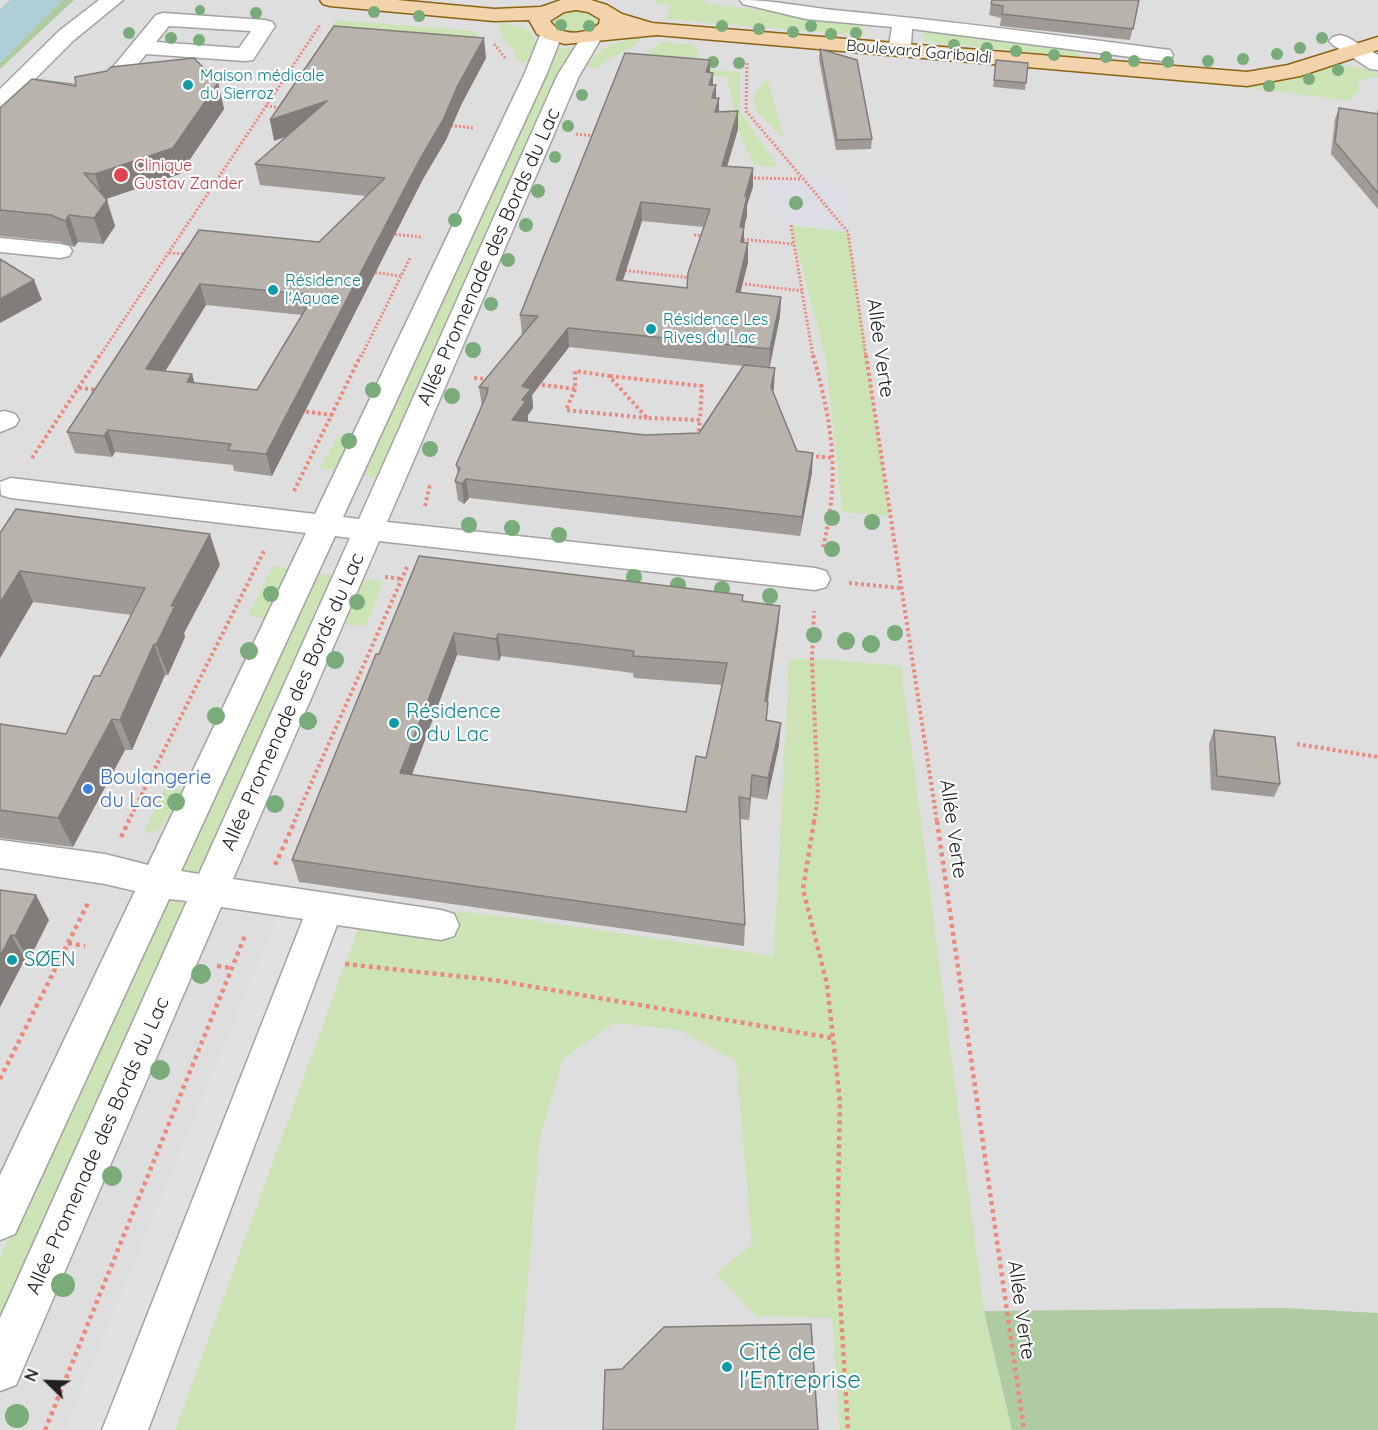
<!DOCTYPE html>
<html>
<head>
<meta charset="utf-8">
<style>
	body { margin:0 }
	#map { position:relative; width:1378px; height:1430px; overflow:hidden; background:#f0ede8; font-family:Quicksand,sans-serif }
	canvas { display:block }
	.north { position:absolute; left:18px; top:1352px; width:60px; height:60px; -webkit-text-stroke:4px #fff; paint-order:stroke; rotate:293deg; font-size:16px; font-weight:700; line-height:24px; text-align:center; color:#212121 }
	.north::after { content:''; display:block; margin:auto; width:21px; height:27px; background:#212121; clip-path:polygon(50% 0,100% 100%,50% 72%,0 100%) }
</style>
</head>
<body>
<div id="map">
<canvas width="1378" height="1430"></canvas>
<div class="north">N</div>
</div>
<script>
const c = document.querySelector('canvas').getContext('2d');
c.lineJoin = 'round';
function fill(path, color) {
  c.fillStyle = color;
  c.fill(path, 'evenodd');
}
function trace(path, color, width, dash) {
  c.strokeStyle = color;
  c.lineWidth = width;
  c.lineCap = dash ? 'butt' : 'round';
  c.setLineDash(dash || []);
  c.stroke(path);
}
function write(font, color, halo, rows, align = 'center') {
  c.font = font + ' Quicksand,sans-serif';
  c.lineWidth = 4.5;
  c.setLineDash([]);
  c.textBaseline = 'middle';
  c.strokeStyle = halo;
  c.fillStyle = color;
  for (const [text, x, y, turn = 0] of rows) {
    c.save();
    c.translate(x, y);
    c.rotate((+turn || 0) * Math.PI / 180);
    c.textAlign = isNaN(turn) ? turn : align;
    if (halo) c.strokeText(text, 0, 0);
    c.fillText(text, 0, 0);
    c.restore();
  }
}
fill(new Path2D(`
	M0,0h1378v1430h-1378z`), '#dfdede');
fill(new Path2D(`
	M652,0h54l-1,3 158,20 2,13 -199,-17 5,-14 -12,-1z
	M579,10l17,6 2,7c-11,11 -32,12 -44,1v-4l11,-8z
	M336,20l139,11 10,18 -159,-15z
	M500,22c29,7 40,8 35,40l-18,-1c-2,-18 -22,-21 -17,-39z
	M923,31l155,18 3,9 -158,-17z
	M642,37c-11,16 -32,18 -46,32l-10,-3c15,-21 32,-25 56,-29z
	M661,42l33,3 10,24 36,3v39l38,56 -24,-2 -14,-30 -13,-58 -104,-12 22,-11z
	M556,47l20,1 -191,431 -24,-4z
	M1342,65l25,4 11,5v3l-21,3 5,9 -8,6 -3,6 -125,-16 37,-3z
	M767,78l17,60 -28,-27 -2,-16z
	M791,225l57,7 42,284 -48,-4 -16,-153z
	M338,436l20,2 -18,33 -20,-3z
	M273,566l15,2 3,8 -19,43 -24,-3z
	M314,573l22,3 -336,754v-73z
	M370,579l13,2 -17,45 -24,-2 18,-41z
	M789,659h33l79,7 83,645 28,119h-172l-8,-112 -76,-2 -40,-43 36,-28 -16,-184 -57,-31 -65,-7 -51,36 -23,78 -25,293h-340l193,-529 155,18 251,37z
	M165,788l25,1 -8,21h-10l-12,20 -17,4z`), '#cce4b5');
fill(new Path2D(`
	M62,0h12l-74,69v-6z
	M1285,1308l93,5v117h-366l-28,-119z`), '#aecba2');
fill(new Path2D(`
	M290,886l78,15 -193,529h-110z`), '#e1e1e1');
fill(new Path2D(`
	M768,180h76l4,52 -57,-7 -17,-11z`), '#dddde6');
fill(new Path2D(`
	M10,0h52l-62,63v-54z`), '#aecfd8');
const minor = new Path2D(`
	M99,0h24l-49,40 -40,40 49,6 16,-2 57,-69 7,-2 102,7 7,2 3,4 -22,34 -8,1 -99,-7 -32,40 -31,6 -60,-8 -15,14 -8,2v-19l59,-58zM169,26l82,5 -12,17 -83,-6z
	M740,0c36,0 68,8 104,11 106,10 212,24 318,38l8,1 3,5 -3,5 -8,1 -250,-32 -1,16 -3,5 -8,1 -8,-1 -3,-5 3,-18 -86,-8 -63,-15z
	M551,29l7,2 4,4 -15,38 -204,444 16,2 198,-443 27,-43 7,-2 7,2 4,4 -23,39 -192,446 428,46 11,3 4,8 -4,8 -11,3 -436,-49 -146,338 208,31 13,4 5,11 -5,11 -13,4 -104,-15 -189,505h-46l201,-511 -82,-12 -205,478 -16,6v-73l187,-417 -18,-2 -154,335 -15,6v-65l135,-284 -30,-7 -105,-16v-28l105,14 43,11 158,-332 -295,-35 -10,-3 -1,-13 11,-4 304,36 210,-441 15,-38 4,-4zM335,536l15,2 -151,336 -18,-3z
	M1340,35l7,2 31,18v15l-8,-1 -37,-24 -4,-4 4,-4z
	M0,238l60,6 9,2 3,5 -3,5 -9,2 -60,-6z
	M5,411l10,3 4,6 -4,6 -15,6v-20z`);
const major = new Path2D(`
	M320,0h77l97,9 47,-2 20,-7h30l16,5 15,9 30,9 595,49 41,-7 90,-28v13l-78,26 -53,10 -590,-51 -92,9 -19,-5 -9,-5 -8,-14 -35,1 -164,-15 -7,-2zM576,10l12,2 12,7 -1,5c-13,11 -39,13 -49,-3l14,-9z`);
trace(minor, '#a2a2a2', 3);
trace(major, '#8c6311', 3);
trace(new Path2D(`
	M494,44l12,15
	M747,63l-1,48 102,121 18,125
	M266,106l15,2
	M447,125l26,3
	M576,134l19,2
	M750,178l52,1
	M791,225l22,132
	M391,234l30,3
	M694,235l11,1
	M739,239l54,5
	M169,253l17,1
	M621,270l70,8
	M371,272l30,4
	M737,283l65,8
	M99,357l221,-332
	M361,357l49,-99`), '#eb897e', 3, [2, 2]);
trace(new Path2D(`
	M813,355c20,71 27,121 10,193
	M866,355l71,467
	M610,376l92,10 -2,34
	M474,378l16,1
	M536,384l39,5v-18l34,5 38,42 53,2 -2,16
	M79,388l20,2
	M575,389l-9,21 81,8
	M300,411l33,4
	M810,456l23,2
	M32,458l68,-103
	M294,491l67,-136
	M425,506l5,-22
	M385,577l17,2
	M849,583l51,5
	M1297,744l81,13
	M128,822l137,-273
	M294,822l114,-257
	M814,822l4,-27 -6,-135 2,-49`), '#eb897e', 4, [3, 3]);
trace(new Path2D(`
	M814,821l-11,68 24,95 13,118 -3,147 11,181
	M937,821l87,609
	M121,837l8,-16
	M275,865l20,-44
	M68,943l17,3
	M345,964l149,16 338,58
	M217,966l14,2
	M0,1079l88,-176
	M45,1430l201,-497`), '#eb897e', 4.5, [4, 4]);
fill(minor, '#fff');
fill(major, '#f2d3ab');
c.fillStyle = '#7aab7a';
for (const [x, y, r] of [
	[200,10,5],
	[374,12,6],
	[256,13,6],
	[419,16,6],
	[561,25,6],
	[589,26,6],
	[722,26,6],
	[811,26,6],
	[759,29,6],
	[793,32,6],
	[129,33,6],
	[856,33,6],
	[831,34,6],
	[171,38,6],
	[1322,38,6],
	[199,40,6],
	[954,45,6],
	[987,48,6],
	[1300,48,6],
	[1016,51,6],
	[1277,54,6],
	[1054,55,6],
	[1106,57,6],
	[1243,59,6],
	[1134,61,6],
	[1208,61,6],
	[713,62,6],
	[1168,62,6],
	[739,63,6],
	[1338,70,6],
	[1309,79,6],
	[1269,86,6],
	[582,95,6],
	[568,126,6],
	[555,157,6],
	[538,191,7],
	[796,203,7],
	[455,220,7],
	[526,225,7],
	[508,260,7],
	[491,304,7],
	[473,350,8],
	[373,390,8],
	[452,396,8],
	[349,441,8],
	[430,449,8],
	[832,518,8],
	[872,522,8],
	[469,525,8],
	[512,528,8],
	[559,535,8],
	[832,549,8],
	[634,577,8],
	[678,585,8],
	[722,589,8],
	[271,594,8],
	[770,596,8],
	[357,602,8],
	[895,633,8],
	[814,635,8],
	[846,641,9],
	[871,644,9],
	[249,651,9],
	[335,660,9],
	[216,716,9],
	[308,721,9],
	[176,802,9],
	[275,804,9],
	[201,974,10],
	[160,1070,10],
	[112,1176,10],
	[63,1285,12],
	[17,1416,12]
]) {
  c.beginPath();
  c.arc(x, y, r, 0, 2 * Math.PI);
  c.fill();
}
fill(new Path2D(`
	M1139,0l-9,40 -130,-14 1,-8 -12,-3 2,-11z
	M820,49l52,90 -1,10 -35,1 -17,-91z
	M486,58l-25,47 -15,35 -23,39 -151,297 -38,-5 -1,-6 -118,-13 -3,5 -37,-4 -8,-21 132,-202 120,12 47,-46 -106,-11 -5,-21 32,-28 -13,5zM206,305l96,10 -45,75 -63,-7 -2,-9 -27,-3z
	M710,60v12l3,1v12h3v13l3,13h19v18l-11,37 26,21 -6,18v10l-3,12v16l4,19 -8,31 41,4 -1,19 -10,51 4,20 -1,5 24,59 15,21 -12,64 -331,-38 -5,6 -6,-4 -3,-19 3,-7 -2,-9 26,-58 -3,-20 44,-53h-1l-2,-19zM642,221l62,6 -17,61 -65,-7zM569,347l174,19 -44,67 -54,2 -118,-13 1,-1v-6l5,-7 -1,-13z
	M996,60l32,3 -3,27 -32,-3z
	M107,71l111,12 6,26 -44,65 -74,25 9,27 -12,18 -25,-2 -4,5 -14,-5 -60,-6v-128l76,-22z
	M1339,108l38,5 1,-5v101l-47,-55 4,-35z
	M0,533l220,32 -36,68 1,4 -17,38h-3l-33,75h-7l-52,97 -73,-9v-114l66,10 34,-58 31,-61 -98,-13 -33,56z
	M419,556l324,39v6l37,5 -2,22 -10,74 -1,18 12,25 -12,55 -16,-3 -2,23 -9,-1 5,106 -1,21 -445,-64 -7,-22 87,-206zM457,655l42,6 2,-5 132,17 1,5 88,7 -16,73 -20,54 -274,-37z
	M1214,730l66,54 -6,13 -63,-7 -2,-46z
	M0,890l49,30 -20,40 -4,-1 -25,48z`), '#9f9a96');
fill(new Path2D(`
	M484,38l2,20 -25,47 -15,35 -23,39 -151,297 -6,-22 192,-369z
	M710,60v18l-4,-6z
	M713,73v18l-4,-6z
	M218,83l6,26 -44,65 -77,26 -8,-26z
	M716,85v18l-4,-5z
	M719,98v19l-4,-5z
	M327,101l4,20 -57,20 -4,-21z
	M738,111v18l-16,55v-18z
	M753,168v19l-6,18v10l-7,30v-18l5,-31z
	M107,200l8,26 -12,18 -9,-26z
	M641,202l1,19 -25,78 -1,-19z
	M69,215l9,27 -4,5 -9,-26z
	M744,227v19l-3,-4z
	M748,243v19l-12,49v-19z
	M34,280l8,20 -42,23v-24z
	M200,284l6,21 -53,86 -7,-22z
	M781,297l-1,19 -11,52 1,-19z
	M568,328l1,19 -37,48 1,13 -5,7v6l-14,18 -2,-19 10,-20v-14z
	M775,368l-1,19 -4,20 1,-20z
	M192,374l6,22 -11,-14z
	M108,430l7,22 -3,5 -8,-21z
	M813,453l-1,19 -12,64 2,-19z
	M466,479l3,19 -5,6 -2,-20z
	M210,534l10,31 -36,68 1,4 -17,38 -12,-30 15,-39z
	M20,571l13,31 -33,56v-55z
	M780,606l-2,22 -14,96 1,-23z
	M454,633l3,22 -53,140 -4,-22z
	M498,634l3,22 -2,5 -3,-22z
	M154,644l11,31 -33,75 -12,-30z
	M112,719l13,31 -52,97 -15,-29z
	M781,723l-2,22 -12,55 1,-22z
	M752,775l-1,22 -2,23 1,-21z
	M36,895l13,25 -20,40 -14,-24z
	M11,935l14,24 -25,48v-51z`), '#827d7a');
const building = new Path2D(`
	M992,0h147l-6,29 -131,-15 1,-8 -12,-2z
	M334,26l150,12 -26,47 -15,35 -23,39 -154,295 -38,-4 3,-6 -123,-14 -4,6 -37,-4 132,-202 120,12 66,-64 -130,-14 72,-63 -57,19zM200,284l114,11 -57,95 -70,-8 5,-8 -46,-5z
	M820,49l37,11 15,79 -35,1z
	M625,53l85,7 -4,12 7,1 -4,12h7l-4,13h7l-4,14 23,-1 -16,55 31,2 -8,28h2l-7,31h4l-3,15 7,1 -12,49 45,5 -11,52 -202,-21 -46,58 9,3 -9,11 4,1 -14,19 133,15 54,-2 45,-68 31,3 -4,19 26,64 16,2 -11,64 -336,-38 -4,5 -7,-3 5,-13 -4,-3 31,-71 1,-6 -9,-1 59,-71 -18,-1zM641,202l69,7 -22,64 -1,15 -71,-8z
	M194,58l24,25 -45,65 -78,26 -11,-1 23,27 -13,18 -25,-3 -4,6 -14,-6 -51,-5v-102l32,-29 44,7 -1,-9 32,-6 4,-4z
	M996,60l32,3 -2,20 -32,-3z
	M1339,108l39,6v79l-43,-51z
	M0,259l34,21 -34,19z
	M16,509l194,25 -39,72h4l-19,39 -2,-1 -34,76 -8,-1 -54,99 -58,-8v-86l66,10 28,-58h6l45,-88 -125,-17 -20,32v-70z
	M419,556l324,39 -1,6 38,5 -15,95 3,1 -2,18 15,3 -13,55 -16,-3 -2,24 -11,-2 6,128 -453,-65 84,-206h3zM454,633l42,6 2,-5 136,17 -1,5 94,7 -21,95 -10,-2 -10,56 -286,-39z
	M1214,730l61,7 5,47 -63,-8z
	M0,890l36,5 -21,41 -4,-1 -11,21z
	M811,1324l7,106h-215l2,-60 17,-1 42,-42z`);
fill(building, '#b9b3ae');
trace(building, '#827d7a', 1.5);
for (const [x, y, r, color] of [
	[188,85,6,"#0f9aa8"],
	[121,175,8,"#e0444e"],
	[273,290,6,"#0f9aa8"],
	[651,329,6,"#0f9aa8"],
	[394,723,6,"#0f9aa8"],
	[88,789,6,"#3f7fe0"],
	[12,960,6,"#0f9aa8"],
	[727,1367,6,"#0f9aa8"]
]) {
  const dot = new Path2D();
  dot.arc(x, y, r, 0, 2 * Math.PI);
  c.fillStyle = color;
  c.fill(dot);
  trace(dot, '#fff', 2);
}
write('16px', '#212121', '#fff', [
	["Boulevard Garibaldi",919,52,5]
]);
write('16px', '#0d838f', '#fff', [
	["Maison médicale",200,76],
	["du Sierroz",200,94],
	["Résidence",285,281],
	["l'Aquae",285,299],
	["Résidence Les",663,320],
	["Rives du Lac",663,338]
], 'left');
write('16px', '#be3a42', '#fff', [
	["Clinique",134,166],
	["Gustav Zander",134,184]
], 'left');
write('20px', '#212121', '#fff', [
	["Allée Promenade des Bords du Lac",489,257,-66],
	["Allée Verte",880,348,82],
	["Allée Promenade des Bords du Lac",293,702,-66],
	["Allée Verte",953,829,82],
	["Allée Promenade des Bords du Lac",98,1146,-66],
	["Allée Verte",1021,1310,82]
]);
write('20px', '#0d838f', '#fff', [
	["Résidence",406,712],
	["O du Lac",406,735],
	["SØEN",24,960]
], 'left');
write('20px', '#366cbe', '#fff', [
	["Boulangerie",100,778],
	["du Lac",100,801]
], 'left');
write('24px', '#0d838f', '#fff', [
	["Cité de",739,1353],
	["l'Entreprise",739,1381]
], 'left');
</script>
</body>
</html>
